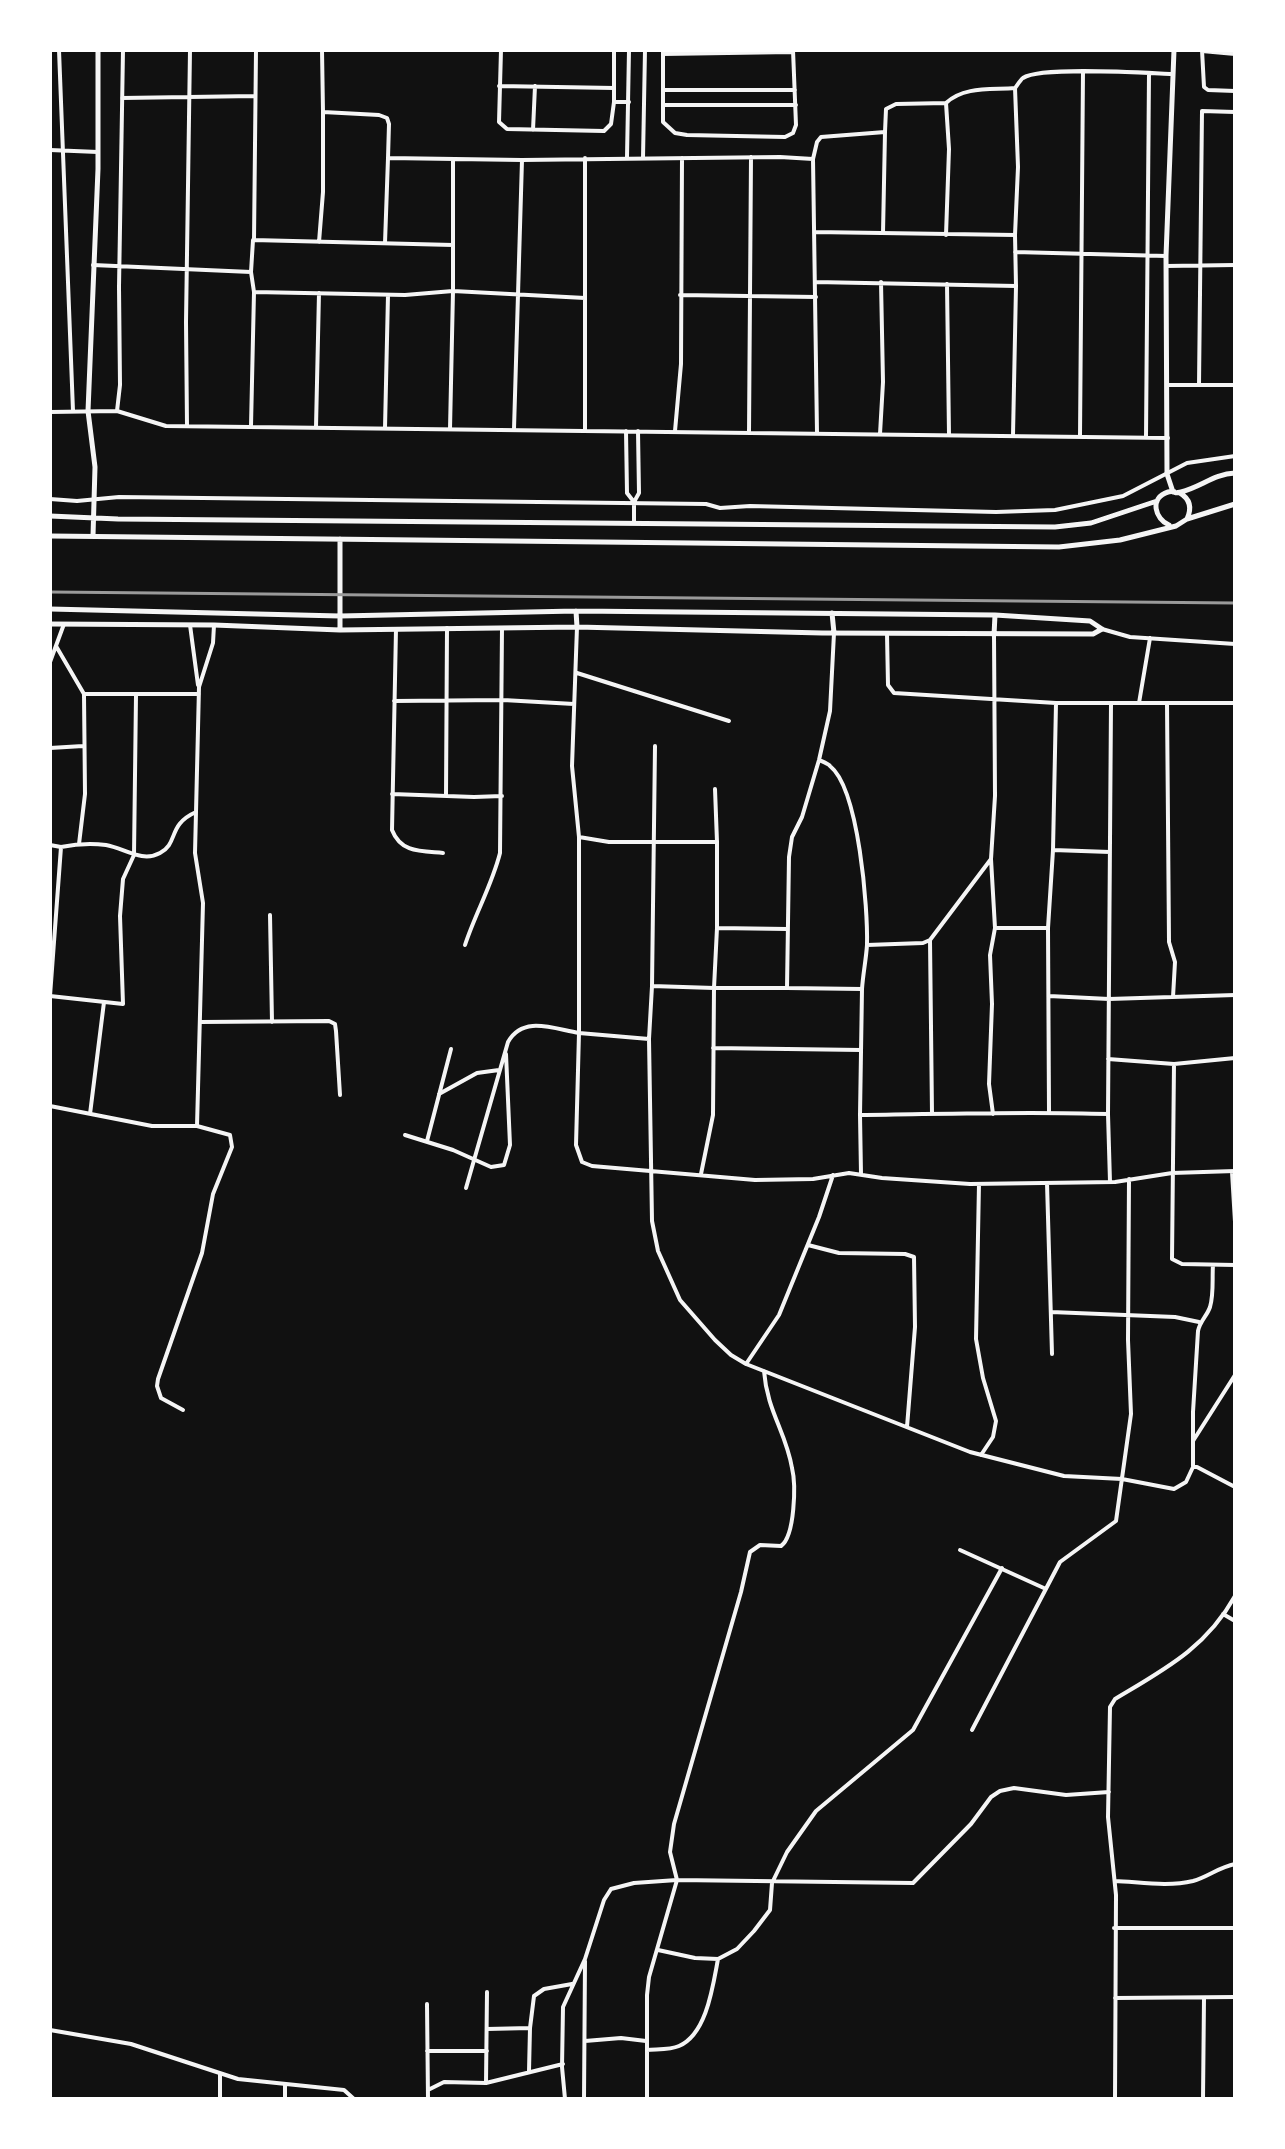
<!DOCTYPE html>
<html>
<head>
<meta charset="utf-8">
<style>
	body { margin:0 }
	#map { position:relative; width:1285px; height:2149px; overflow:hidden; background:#111; font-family:"Asap Condensed",sans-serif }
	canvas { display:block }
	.frame { position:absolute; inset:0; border:52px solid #fff; pointer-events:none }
</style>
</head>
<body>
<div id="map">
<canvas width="1285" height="2149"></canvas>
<div class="frame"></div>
</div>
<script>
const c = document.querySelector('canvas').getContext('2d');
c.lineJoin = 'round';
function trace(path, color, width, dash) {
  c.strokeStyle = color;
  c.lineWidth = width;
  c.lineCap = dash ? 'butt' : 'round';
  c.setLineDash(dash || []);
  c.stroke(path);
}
trace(new Path2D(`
	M59,50l14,361
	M322,50l1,62 56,3 8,3 2,6 -1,34 134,2 258,-3 33,2 4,-17 4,-5 64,-5 1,-23 10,-5 50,-1c18,-17 45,-13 69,-15 1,-1 6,-9 8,-10 17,-12 124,-5 149,-4
	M501,50l-2,72 8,7 97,2 7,-7 3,-22
	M614,50v52h15
	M663,50v72l12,11 12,2 98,2 8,-4 3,-8 -3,-75
	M1202,50l2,37 4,3 27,1
	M1202,51l33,3
	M663,54l129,-2
	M499,86l115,2
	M663,90h132
	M122,98l133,-2
	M946,103l3,46 -3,86
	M663,105h133
	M1235,112l-33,-1 -3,274h36
	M533,130l2,-44
	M50,150l48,2
	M627,157l2,-107
	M643,158l2,-108
	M813,159l4,274
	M814,232l201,3 1,51 -201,-4
	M883,233l2,-101
	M1015,235l3,-68 -3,-79
	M254,240l2,-190
	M319,242l4,-50v-80
	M385,243l3,-85
	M453,245v-86
	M1015,252l151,4
	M93,265l158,7 2,-32 200,5v46l-48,4 -151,-3 -3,-20
	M1166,266l69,-1
	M947,284l2,151
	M680,295l136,2
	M1167,385h32
	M117,411l3,-26 -1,-98 4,-237
	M50,412l67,-1 49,15 1002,12
	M187,426l-1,-104 4,-272
	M251,426l3,-134
	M316,427l3,-134
	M385,428l3,-133
	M450,429l3,-138 132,7
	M514,429l8,-269
	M585,431v-273
	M626,431l1,62 7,9v20
	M675,431l6,-67 1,-206
	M749,433l2,-276
	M880,434l3,-52 -2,-100
	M1013,435l3,-149
	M1080,436l3,-365
	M1146,437l3,-364
	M50,499l27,2 42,-4 587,7 14,4 30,-2 246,6 59,-2 68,-14 64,-33 48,-7
	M634,502l5,-9 -1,-62
	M190,625l8,60
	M577,627l-5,139 7,71 30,5h108v86l70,1
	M396,629l-4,201c9,23 29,21 51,23
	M1102,629l28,8 105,7
	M56,646l28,48h115
	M50,662l14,-38
	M577,673l152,48
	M394,701l109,-1 71,4
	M1111,703h124
	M1139,703l11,-65
	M1167,703l2,239 6,20 -2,35
	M655,746l-3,240 62,2 -1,127 -12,59
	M50,748l33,-2
	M819,760c2,1 10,4 11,6 29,23 38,143 37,179 -1,15 -4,29 -5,44l-75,-1 2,-131 3,-20 10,-20 17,-57 11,-49 4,-78
	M715,789l2,53
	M392,794l82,3 28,-1
	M446,796l1,-168
	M579,837v196l70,6 3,-53
	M79,844l6,-50 -1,-99
	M50,845l11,2
	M1053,850l57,2
	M991,859l4,69 -5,27 2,49 -3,80 4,30
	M270,915l2,107
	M717,928l-3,60h73
	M995,928h53
	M930,940l2,174
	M465,945c10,-31 27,-60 35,-92l2,-225
	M867,945l56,-2 7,-3 61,-81 4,-63 -1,-161
	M862,989l-2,126c83,-1 166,-4 248,-1l3,-411h-55l-162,-10 -6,-8 -1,-51
	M50,996l11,-149c15,-3 29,-4 45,-2 18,3 36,18 54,8 19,-10 7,-28 36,-41l3,-125 14,-44 1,-18
	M50,996l73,8 -3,-88 3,-37 11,-24 2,-160
	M1049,996l60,3 126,-4
	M200,1022l129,-1 6,3 1,7 4,64
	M649,1039l3,182 6,30 22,49 35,40 16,15 15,9 224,88 94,24 58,3 52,10 12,-7 7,-15h4l38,20
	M713,1048l148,2
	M1108,1059l66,5 61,-6
	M1174,1064l-2,195 10,5 53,1
	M439,1094l38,-21 22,-3
	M50,1106l102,20h45l6,-223 -8,-50 1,-41
	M1049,1112l-1,-184 5,-78 3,-147
	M90,1114l14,-112
	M1108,1114l2,68
	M860,1115l1,59
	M405,1135l48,15 38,17 13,-2 6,-20 -4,-91
	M427,1141l24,-92
	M1232,1172l3,50
	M1047,1183l5,171
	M979,1184l-3,155 7,39 13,43 -3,16 -12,18
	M466,1188l42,-146c15,-27 46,-13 71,-9l-3,112 6,17 10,4 163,14 58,-1 36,-6 33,5 88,6 145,-2 57,-9 63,-2
	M808,1245l31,8 66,1 9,3 1,70 -8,100
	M1051,1312l124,5 24,5
	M746,1364l33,-49 40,-98 14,-42
	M183,1410l-22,-12 -4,-12 1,-7 44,-126 11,-59 19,-47 -2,-12 -33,-9
	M1193,1441l42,-66
	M1193,1466v-54l5,-81c2,-10 9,-15 12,-24 4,-13 2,-29 3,-42
	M960,1550l86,39
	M1223,1614l12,7
	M972,1730l88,-168 56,-41 15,-107 -3,-74 1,-161
	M1115,1881c25,1 53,6 78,0 15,-4 26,-14 42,-17
	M1114,1928h121
	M658,1950l37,8 23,1 19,-10 17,-18 16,-21 2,-27 15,-31 29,-41 97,-81 89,-162
	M1115,1998l120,-1
	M427,2004l1,95
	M487,2029l43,-1
	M50,2030l81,14 107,35 106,11 10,9
	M585,2041l36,-3 25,3
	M647,2050c10,-1 23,0 32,-4 28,-12 34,-61 39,-87
	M427,2051h60
	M529,2071l1,-43 4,-32 10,-7 28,-5
	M220,2074v25
	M486,2083l1,-91
	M428,2090l16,-8 42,1 77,-19
	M285,2099v-14
	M565,2099l-3,-32 1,-60 22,-48 19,-59 7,-11 23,-6 43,-3 236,3 58,-59 20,-27 9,-6 14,-3 52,7 43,-3
	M584,2099l1,-138
	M647,2099v-104l2,-18 28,-97 -7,-28 4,-28 67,-232 9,-40 10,-7 21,1c14,-10 15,-62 11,-78 -6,-36 -25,-57 -28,-97
	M672,2099h27
	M1115,2099l1,-204 -8,-78 2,-110 5,-8c50,-30 91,-51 120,-103
	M1203,2099l1,-101`), '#f5f5f5', 4);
trace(new Path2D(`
	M1173,492l-6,-18 -1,-218 8,-206
	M1180,493c10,6 12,15 7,26
	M50,516l68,3 937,8 36,-4 66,-22
	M1169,525c-14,-6 -20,-27 -1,-33 12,-3 1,3 13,0 20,-5 33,-18 54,-19
	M50,536l1009,11 61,-7 56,-14 11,-7 48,-15
	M93,536l2,-69 -7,-56 10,-242v-119
	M50,609l290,7 236,-5 419,4 95,6 12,8
	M576,611l1,16
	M832,613l2,20
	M50,624l164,1 126,5 237,-3 245,6 271,1 9,-5
	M340,630v-91
	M994,635l1,-20`), '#f5f5f5', 5);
trace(new Path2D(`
	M50,592l1185,11`), '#9a9a9a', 3);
</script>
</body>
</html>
